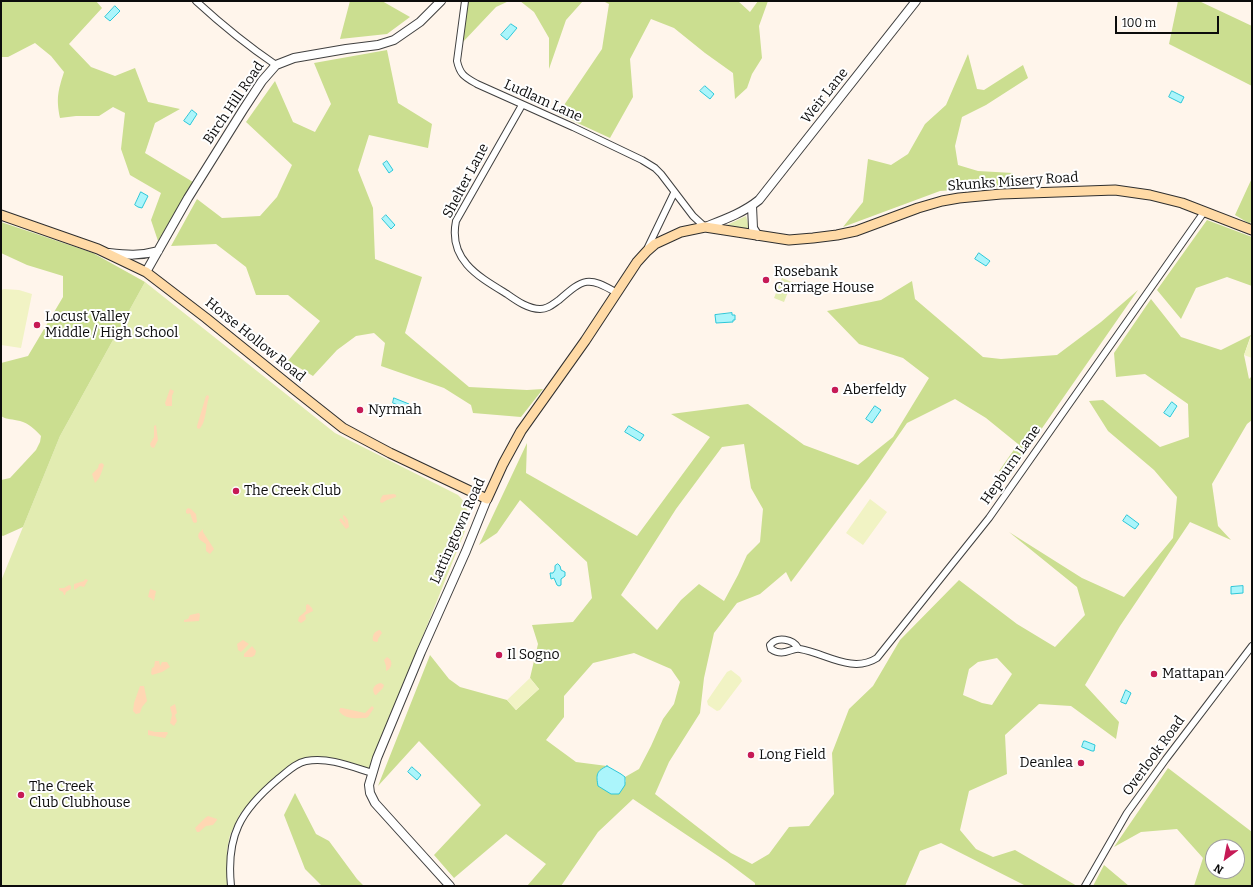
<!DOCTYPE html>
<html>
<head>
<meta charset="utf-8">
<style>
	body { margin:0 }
	#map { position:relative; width:1253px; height:887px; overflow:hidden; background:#fff5eb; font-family:Bitter,serif }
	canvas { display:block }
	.frame { position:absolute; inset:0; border:2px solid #0c0c0c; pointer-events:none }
	.north { position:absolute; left:1205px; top:839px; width:40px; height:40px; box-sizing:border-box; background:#fff; border:1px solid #9e9e9e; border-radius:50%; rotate:212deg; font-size:11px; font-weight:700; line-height:16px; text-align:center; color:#0c0c0c }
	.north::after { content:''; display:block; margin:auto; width:14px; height:18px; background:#c61a56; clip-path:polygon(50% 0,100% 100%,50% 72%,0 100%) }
	.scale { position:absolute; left:1115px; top:16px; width:104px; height:18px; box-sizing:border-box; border:2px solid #0c0c0c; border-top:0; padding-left:5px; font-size:12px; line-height:14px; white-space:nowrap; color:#0c0c0c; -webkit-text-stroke:3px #fff; paint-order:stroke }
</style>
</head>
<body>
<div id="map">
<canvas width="1253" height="887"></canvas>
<div class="frame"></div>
<div class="north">N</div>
<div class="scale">100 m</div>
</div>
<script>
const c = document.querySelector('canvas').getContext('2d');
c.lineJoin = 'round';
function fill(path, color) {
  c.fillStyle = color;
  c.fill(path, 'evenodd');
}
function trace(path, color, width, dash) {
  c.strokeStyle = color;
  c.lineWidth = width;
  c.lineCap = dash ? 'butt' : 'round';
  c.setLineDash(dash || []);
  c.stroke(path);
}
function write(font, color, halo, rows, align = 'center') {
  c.font = font + ' Bitter,serif';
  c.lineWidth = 4;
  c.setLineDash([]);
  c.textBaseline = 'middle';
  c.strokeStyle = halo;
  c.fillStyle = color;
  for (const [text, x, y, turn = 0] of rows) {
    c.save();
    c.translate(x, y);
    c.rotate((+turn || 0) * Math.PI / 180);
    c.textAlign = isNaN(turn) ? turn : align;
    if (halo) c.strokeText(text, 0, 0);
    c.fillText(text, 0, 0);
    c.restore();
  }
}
fill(new Path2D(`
	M746,216l4,15 -24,-6h1z
	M782,278l10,4 -8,20 -10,-4z
	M145,282l190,151 123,62c13,13 9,19 7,36l-96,239 -32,-10 -44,4 -38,32 -15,18 -10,21 -3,15 2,36h-228v-305l59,-145z`), '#e2ecb1');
fill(new Path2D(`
	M1,1h95l6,7 -33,36 22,23 24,9 20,-8 13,34 32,7 -25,14 -10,30 48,29 -35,59 -7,-21 10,-27 -31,-18 -9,-26 4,-36 -12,-6 -14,9h-23l-16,2c-4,-20 -2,-27 4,-46l-13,-16 -16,-13 -27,14h-7z
	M350,1h32l28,16 -23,17 -47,5z
	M468,1h41l-13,6 -34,36z
	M520,1h63l-17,19 -17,49v-31l-15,-26z
	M603,1h135l12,11 8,-11h10l-9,25 3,32 -10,16 -5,14 -12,11 -2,-26 -28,-20 -31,-25 -23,-9 -21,40 3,38 -23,41 -52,-24 44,-65 7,-45z
	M1178,1h21l53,25v60l-83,-42z
	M387,50l11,53 34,21 -4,24 -59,-13 -11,35 15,38 2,51 47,18 -17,56 64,54 58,3 16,-1 -22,28 -48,-4 -2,-8 -27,-17 -63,-22 4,-23 -11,-10 -18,3 -19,14 -24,26 -25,-15 32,-40 -32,-26h-32l-10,-28 -30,-23 -45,2 26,-47 25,19 38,-2 17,-19 15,-32 -46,-43 29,-41 18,41 22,10 16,-28 -17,-41z
	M968,54l9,35 7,1 39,-25 5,13 -42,27 -24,12 -7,29 3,19 20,6 35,2v13l-73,5 -97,36 20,-25 5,-43 23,6 17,-11 17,-30 21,-19z
	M1252,178v41l-2,5 -15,-9z
	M1207,220l45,17v49l-25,-9 -31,11 -15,31 -24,-29z
	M1,222l92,31 52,29 -85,154 -37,91 -20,9 -2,-1v-55l9,-2 26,-28 4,-8 1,-6c-5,-6 -13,-13 -21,-15 -7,-2 -13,-1 -19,-5v-53l27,-7 35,-59v-21l-36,-11 -26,-12z
	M912,281l3,18 68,58 18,2 56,-4 44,-33 37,-32 -125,180 -14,1 19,-27 -32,-26 -31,-19 -48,24 -38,55 -78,104 -5,-10 -26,22 -23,9 -23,30 -10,45 -4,35 -31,49 -14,32 76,59 21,11 17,-10 20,-27 20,-1 25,-32 -2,-41 17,-44 24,-23 27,-46 59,-60 58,44 38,23 30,-32 -8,-28 -68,-55 73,46 42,19 49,-59 4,-41 -23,-27 -46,-39 -19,-30 14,-1 57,47 29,-10 -1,-33 -43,-30 -29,3 -2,-24 37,-54 30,38 40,13 30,-15 -7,20 5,24 3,-3v44l-5,4 -35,60 6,42 13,14 -41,-18 -70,104 -35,59 34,37 -3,17 -45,-33 -32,-2 -34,31 2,39 -38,17 -9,39 16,19 17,8 22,-7 62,36h-51l-85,-43 -21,8 -15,35h-150v-3l-28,-21 -94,-63 -35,33 -37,54h-34l19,-22 -40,-30 -52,44 -20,-23 47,-50 -62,-64 -41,45 52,-131 19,24 11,8 47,13 9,10 23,-21 -9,-11 8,-34 -6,-19 41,-3 19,-24 -5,-36 -67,-62 -23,33 -18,12 48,-102 -1,30 111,63 73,-99 -39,-23 77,-10 56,41 54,20 35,-28 36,-59 -26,-20 -44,-14 -32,-33 54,-11zM744,444l7,44 12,21 -3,33 -13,13 -9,20 -14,26 -25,-17 -18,16 -24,30 -36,-35 55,-86 46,-62zM634,653l37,16 9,13 -6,22 -11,15 -12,27 -12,23 -14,8 1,5 -25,-13 6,-3 -31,-4 -30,-22 18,-23v-21l29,-33zM997,658l15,16 -20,31 -10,-2 -19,-8 6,-26 9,-7z
	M1168,768l84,64v54h-58l9,-28 -26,-29 -36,3 -27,15zM1213,847h24v24h-24z
	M295,793l21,41 13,7 28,38 7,7h-42l-17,-17 -21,-54z
	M1104,865l25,21h-36z`), '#cbde90');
fill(new Path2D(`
	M170,389l4,2 -2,5v10h-6l-1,-3z
	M208,395l1,2c-3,9 -3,27 -10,32l-2,-1v-2l9,-30z
	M156,425l2,15 -4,8 -3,-1 -1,-3 4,-7v-11z
	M102,463l2,2c-2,6 -4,14 -9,18l-3,-9 6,-6 1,-4z
	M394,494l2,1v2l-9,3 -5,3 -2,-1 1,-4 2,-3z
	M188,508l3,1 5,5 1,8 -2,1 -2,-1 -3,-9 -2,1 -2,-1v-3z
	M343,515l2,1 3,4 1,7 -3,2 -7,-9 2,-2 5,6 -3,-7z
	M203,529v3l11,17 -4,5 -4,-3v-7c-4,-3 -10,-5 -7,-11z
	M85,579l3,1 -4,7 -4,-1 -6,4v-6l10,-3z
	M69,585l2,1v3l-5,3 -1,3h-1l-1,-3 -4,-2v-2h5z
	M150,589l6,2 -2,10 -3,-3 -3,-1z
	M308,604l4,4 1,3 -8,4 1,4 -2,2 -3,2 -3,-2 1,-4 7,-6v-6z
	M199,613l1,2 -1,6 -15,1v-2l4,-1 2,-4z
	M380,630l2,3 -4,6v2l-1,1 -4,-1c-1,-5 1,-10 7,-11z
	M243,640l6,4 -8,8 -3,-2 -1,-6z
	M252,646l4,5 -1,4 -3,2h-8v-3z
	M387,657c7,3 5,12 -1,14v-5l-2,-6z
	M155,661h4l1,5 2,-4h5l3,5 -8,5 -10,3 -1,-2 1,-5 2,-1z
	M381,683l3,2 -1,3 -7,7h-1c-4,-6 -1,-11 6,-12z
	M140,686h4l3,15 -5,6 -2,6 -4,1 -3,-3 1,-8z
	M175,704l2,9 -2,2 2,6 -3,5 -4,-3 2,-8 -2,-8z
	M372,706l2,2 -6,9 -2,1c-9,0 -21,2 -27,-7l1,-3h2l23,5z
	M148,730l7,2h12l1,1 -3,5 -17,-3z
	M208,816l9,3v1l-4,5 -7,1 -7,6h-2l-2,-4 10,-10z`), '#ffd7b3');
fill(new Path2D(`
	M4,289l15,1 13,4 -11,54 -20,-3v-55z
	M1252,334v24l-8,-3z
	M870,499l17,13 -24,33 -17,-12z
	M731,670l9,7 2,4 -22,29 -3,1 -9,-6 -1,-4 20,-29z
	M530,678l9,11 -23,21 -9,-10z`), '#f1f3c4');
const water = new Path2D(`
	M115,6l5,5 -10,10 -5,-4z
	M511,24l6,4 -10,12 -6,-5z
	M705,86l9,8 -4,5 -10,-8z
	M1172,91l12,6 -3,6 -12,-6z
	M192,110l5,4 -7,11 -6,-4z
	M387,161l6,9 -4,3 -6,-9z
	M141,192l7,4 -6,12 -4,-1 -3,-2z
	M386,215l9,10 -4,4 -9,-10z
	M979,253l11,8 -4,5 -11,-7z
	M732,313v2h3v5h-2v2l-17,1 -1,-8z
	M394,398l15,6 -2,5 -14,-6z
	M1172,402l5,4 -7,11 -6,-4z
	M875,406l6,4 -9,13 -6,-4z
	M629,426l15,9 -4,6 -15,-9z
	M1127,515l12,9 -4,5 -12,-8z
	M558,564l2,2 1,4 4,2v4l-4,3v6l-2,1 -2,-1 -3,-7 -3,1 -1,-6h3l2,-3v-4z
	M1243,586v7l-12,1v-7z
	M1126,690l5,3 -5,11 -5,-2z
	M1084,741h1l10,4 -1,6h-2l-10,-4z
	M607,766l14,8 4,3v8l-6,9h-8l-13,-8c-2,-11 -2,-15 9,-20z
	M412,767l9,8 -4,5 -9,-8z`);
fill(water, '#abf5fb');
trace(water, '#2cc7d8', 1);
const minor = new Path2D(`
	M196,1c25,23 52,45 80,64
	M465,1l-8,60c3,14 8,16 20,23l96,43 69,33 13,8 6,6 32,42 12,11
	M522,105l-66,116c-8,39 23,56 51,73 10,7 21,15 33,15 8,0 13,-5 19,-9 25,-22 29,-24 58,-7
	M648,247l26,-54
	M798,648c-5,-9 -21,-12 -28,-3l1,4c13,9 20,-2 29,0 25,4 52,25 77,9l112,-140 215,-306
	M231,886c-5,-50 9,-75 47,-107 8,-6 17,-16 28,-18 23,-4 44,5 66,12
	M1085,886l42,-73 39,-54 86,-113`);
const tertiary = new Path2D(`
	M752,206l1,22 5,8
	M705,227c18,-7 38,-14 54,-27l157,-199
	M109,253c18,2 31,3 49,-2
	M146,272l42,-74 55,-88 19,-29 14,-16 18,-7 52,-9 32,-4 16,-5 26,-18 21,-21
	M450,886l-75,-83 -5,-10 -1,-8 8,-27 44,-106 45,-101 21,-52`);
const secondary = new Path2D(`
	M1,215l97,34 48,23 60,46 89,72 48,38 47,25 97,46 16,-35 18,-33 64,-90 52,-79 10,-11 8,-7 26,-12 24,-5 84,13 24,-2 24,-3 19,-4 62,-23 24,-7 17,-3 42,-4 114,-4 35,5 32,8 70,27`);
trace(minor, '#3f3f3f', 8);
trace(tertiary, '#3f3f3f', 10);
trace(secondary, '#2e2e2e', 11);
trace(minor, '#fff', 6);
trace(tertiary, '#fff', 8);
trace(secondary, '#ffdaa6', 9);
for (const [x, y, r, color] of [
	[766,280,4,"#c61a56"],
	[37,325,4,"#c61a56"],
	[835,390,4,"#c61a56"],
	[360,410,4,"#c61a56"],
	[236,491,4,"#c61a56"],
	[499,655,4,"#c61a56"],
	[1154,674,4,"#c61a56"],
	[751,755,4,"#c61a56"],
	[1081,763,4,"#c61a56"],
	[21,795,4,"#c61a56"]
]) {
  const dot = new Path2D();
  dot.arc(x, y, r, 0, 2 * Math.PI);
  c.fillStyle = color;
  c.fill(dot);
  trace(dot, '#fff', 1.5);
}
write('14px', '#0c0c0c', '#fff', [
	["Weir Lane",825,96,-52],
	["Ludlam Lane",543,101,24],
	["Birch Hill Road",234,103,-56],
	["Shelter Lane",466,181,-62],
	["Skunks Misery Road",1013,182,-4],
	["Horse Hollow Road",255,340,39],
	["Hepburn Lane",1011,465,-55],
	["Lattingtown Road",458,531,-66],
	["Overlook Road",1154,756,-54]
]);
write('14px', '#0c0c0c', '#fff', [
	["Rosebank",774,272],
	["Carriage House",774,288],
	["Locust Valley",45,317],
	["Middle / High School",45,333],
	["Aberfeldy",843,390],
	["Nyrmah",368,410],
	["The Creek Club",244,491],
	["Il Sogno",507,655],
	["Mattapan",1162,674],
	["Long Field",759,755],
	["Deanlea",1073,763,"right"],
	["The Creek",29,787],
	["Club Clubhouse",29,803]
], 'left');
</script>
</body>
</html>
